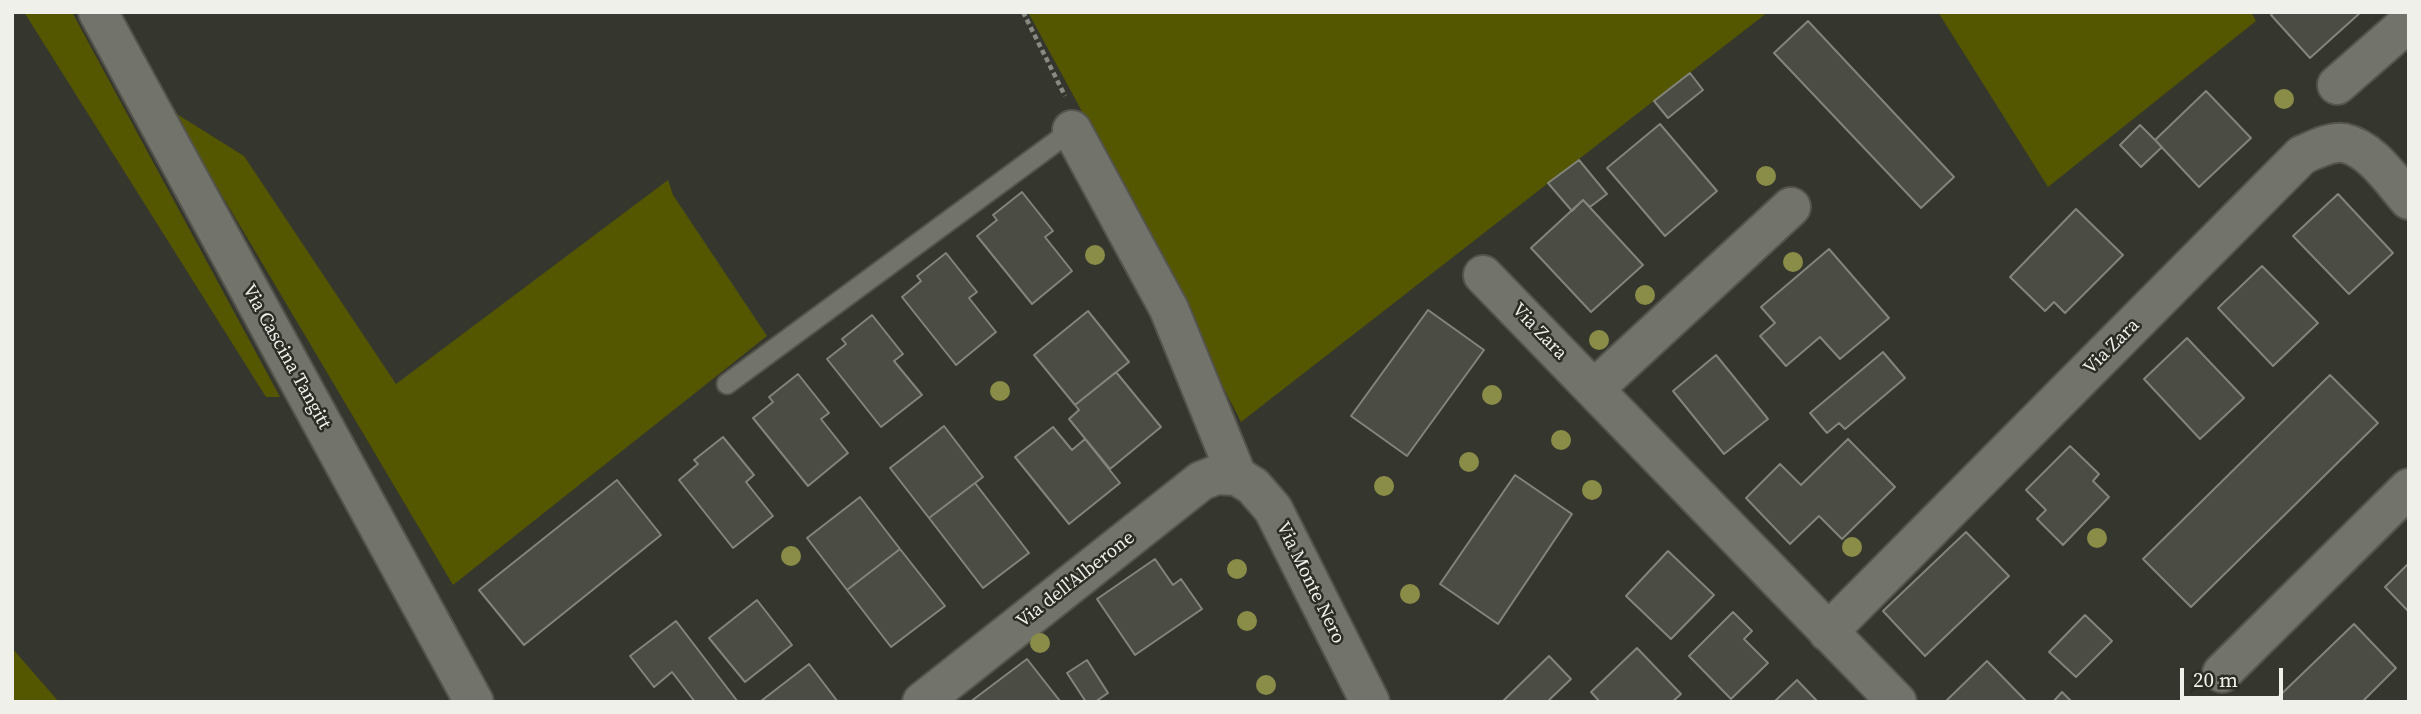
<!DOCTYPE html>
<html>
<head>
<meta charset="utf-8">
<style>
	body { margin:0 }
	#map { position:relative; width:2421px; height:714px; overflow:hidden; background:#35362e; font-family:"Source Serif 4",serif }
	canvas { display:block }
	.frame { position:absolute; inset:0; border:14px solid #f0f0eb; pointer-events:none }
	.scale { position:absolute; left:2180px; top:668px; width:103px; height:32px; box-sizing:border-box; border:4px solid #f0f0eb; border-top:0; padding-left:9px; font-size:21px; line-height:24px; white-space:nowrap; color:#f0f0eb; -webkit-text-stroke:5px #2b2c24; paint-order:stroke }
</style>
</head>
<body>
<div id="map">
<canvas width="2421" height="714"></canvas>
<div class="frame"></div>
<div class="scale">20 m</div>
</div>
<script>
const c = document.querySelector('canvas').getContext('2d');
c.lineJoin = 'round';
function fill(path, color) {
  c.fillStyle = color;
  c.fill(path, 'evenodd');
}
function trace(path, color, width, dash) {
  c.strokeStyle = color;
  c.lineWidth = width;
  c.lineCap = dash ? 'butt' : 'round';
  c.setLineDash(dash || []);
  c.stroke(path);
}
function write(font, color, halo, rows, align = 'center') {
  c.font = font + ' "Source Serif 4",serif';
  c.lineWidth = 5;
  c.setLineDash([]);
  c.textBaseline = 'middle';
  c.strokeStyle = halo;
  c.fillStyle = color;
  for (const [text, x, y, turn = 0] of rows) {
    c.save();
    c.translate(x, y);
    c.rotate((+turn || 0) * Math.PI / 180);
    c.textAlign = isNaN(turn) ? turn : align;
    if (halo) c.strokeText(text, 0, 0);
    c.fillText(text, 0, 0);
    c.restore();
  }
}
fill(new Path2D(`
	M24,12h48l208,385h-14z
	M1028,12h740l-527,410 -162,-316z
	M1938,12h313l5,9 -208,166z
	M172,111l72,45 152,228 272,-204 5,15 94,141 -314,249z
	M12,648l47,54h-47z`), '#545600');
const building = new Path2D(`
	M2274,12h87l-51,46 -39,-43z
	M1808,21l146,156 -33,31 -147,-155z
	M1690,73l13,17 -35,28 -14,-17z
	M2206,91l45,47 -52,49 -44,-47z
	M1660,124l57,67 -52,45 -58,-68z
	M2140,125l22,22 -21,20 -21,-22z
	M1579,160l28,34 -17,13 -7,-7 -11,11 -24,-28z
	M1022,192l31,39 -8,6 27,34 -40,33 -55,-68 20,-16 -4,-5z
	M2338,194l55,59 -44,41 -56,-58z
	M1583,200l60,65 -52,47 -60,-64z
	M2076,209l47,46 -58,58 -11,-11 -9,9 -35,-34z
	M1829,249l60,69 -49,41 -20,-22 -34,29 -26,-30 15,-13 -14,-16z
	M946,253l31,39 -8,6 27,34 -40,33 -54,-68 19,-16 -4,-5z
	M2262,266l56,57 -45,43 -55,-58z
	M1428,310l56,40 -77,106 -56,-40z
	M1088,311l41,51 -54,43 -41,-50z
	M872,315l31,39 -9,7 28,34 -41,32 -54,-68 19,-15 -4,-5z
	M2187,338l57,60 -44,41 -56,-60z
	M1883,352l22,26 -60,51 -6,-6 -12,10 -17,-20z
	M1716,355l52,64 -44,35 -51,-63z
	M1116,372l45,55 -51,42 -41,-50 10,-9 -4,-5z
	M798,374l31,39 -8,6 27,34 -40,33 -55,-68 20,-16 -4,-5z
	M2330,375l48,48 -187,184 -48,-48z
	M944,426l39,51 -54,41 -39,-50z
	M1053,427l19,23 13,-11 35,44 -51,41 -54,-67z
	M723,437l31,38 -8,7 27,34 -40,32 -54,-68 19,-16 -4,-4z
	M1848,439l47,48 -53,52 -23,-23 -29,28 -44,-46 34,-34 21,21z
	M2070,446l29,28 -6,7 16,16 -46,48 -26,-26 9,-9 -20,-20z
	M1515,475l57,39 -74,110 -58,-40z
	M617,480l44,55 -137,110 -45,-55z
	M975,483l54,70 -46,35 -54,-70z
	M860,497l40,52 -53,41 -40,-52z
	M1966,532l43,44 -84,80 -42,-45z
	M900,549l45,57 -54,41 -44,-57z
	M1668,551l46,44 -43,44 -45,-43z
	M1155,559l18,26 8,-6 21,30 -67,46 -38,-56z
	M2409,563v49l-24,-25z
	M757,600l35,45 -47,37 -36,-44z
	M1733,612l19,19 -8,8 24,24 -37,36 -42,-43z
	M2085,615l27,26 -36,36 -27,-25z
	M676,621l62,81h-43l-23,-30 -18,15 -24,-31z
	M2354,624l42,44 -34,34h-89z
	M1637,648l44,46 -9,8h-72l-9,-10z
	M1549,656l22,23 -24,23h-45z
	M1027,659l33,42 -90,1z
	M1087,660l21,33 -13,9h-9l-19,-29z
	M1987,661l40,41h-82z
	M809,664l29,38h-77v-1z
	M1797,680l21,22h-44z
	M2062,692l10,10h-19z`);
fill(building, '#4b4c44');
trace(building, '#83847b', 2);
const lane = new Path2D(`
	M727,384l345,-254`);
const street = new Path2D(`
	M2337,85l72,-63
	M1072,130l97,179 68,167
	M1483,275l414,427
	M1594,389l197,-182
	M1237,476l16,10 20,23 97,193
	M1828,632l474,-477c12,-5 29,-14 42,-12 28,6 48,38 65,57
	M2222,673l187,-185
	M922,702l279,-221 15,-6 21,1`);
const secondary = new Path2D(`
	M98,12l376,690`);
trace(lane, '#54544d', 23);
trace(street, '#54544d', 42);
trace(secondary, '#54544d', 42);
trace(new Path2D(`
	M1023,12l42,84`), '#8a8a84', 4.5, [5, 3.5]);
trace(lane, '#72736a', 19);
trace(street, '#72736a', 38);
trace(secondary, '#72736a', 38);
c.fillStyle = '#8a8d48';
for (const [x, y] of [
	[2284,99],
	[1766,176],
	[1095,255],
	[1793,262],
	[1645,295],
	[1599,340],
	[1000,391],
	[1492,395],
	[1561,440],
	[1469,462],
	[1384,486],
	[1592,490],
	[2097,538],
	[1852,547],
	[791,556],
	[1237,569],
	[1410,594],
	[1247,621],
	[1040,643],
	[1266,685]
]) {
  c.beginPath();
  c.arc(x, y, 10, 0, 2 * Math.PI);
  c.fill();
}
write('19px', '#f0f0eb', '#2b2c24', [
	["Via Zara",1539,332,46],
	["Via Zara",2112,347,-45],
	["Via Cascina Tangitt",286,357,61],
	["Via dell'Alberone",1076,580,-38],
	["Via Monte Nero",1310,583,64]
]);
</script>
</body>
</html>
